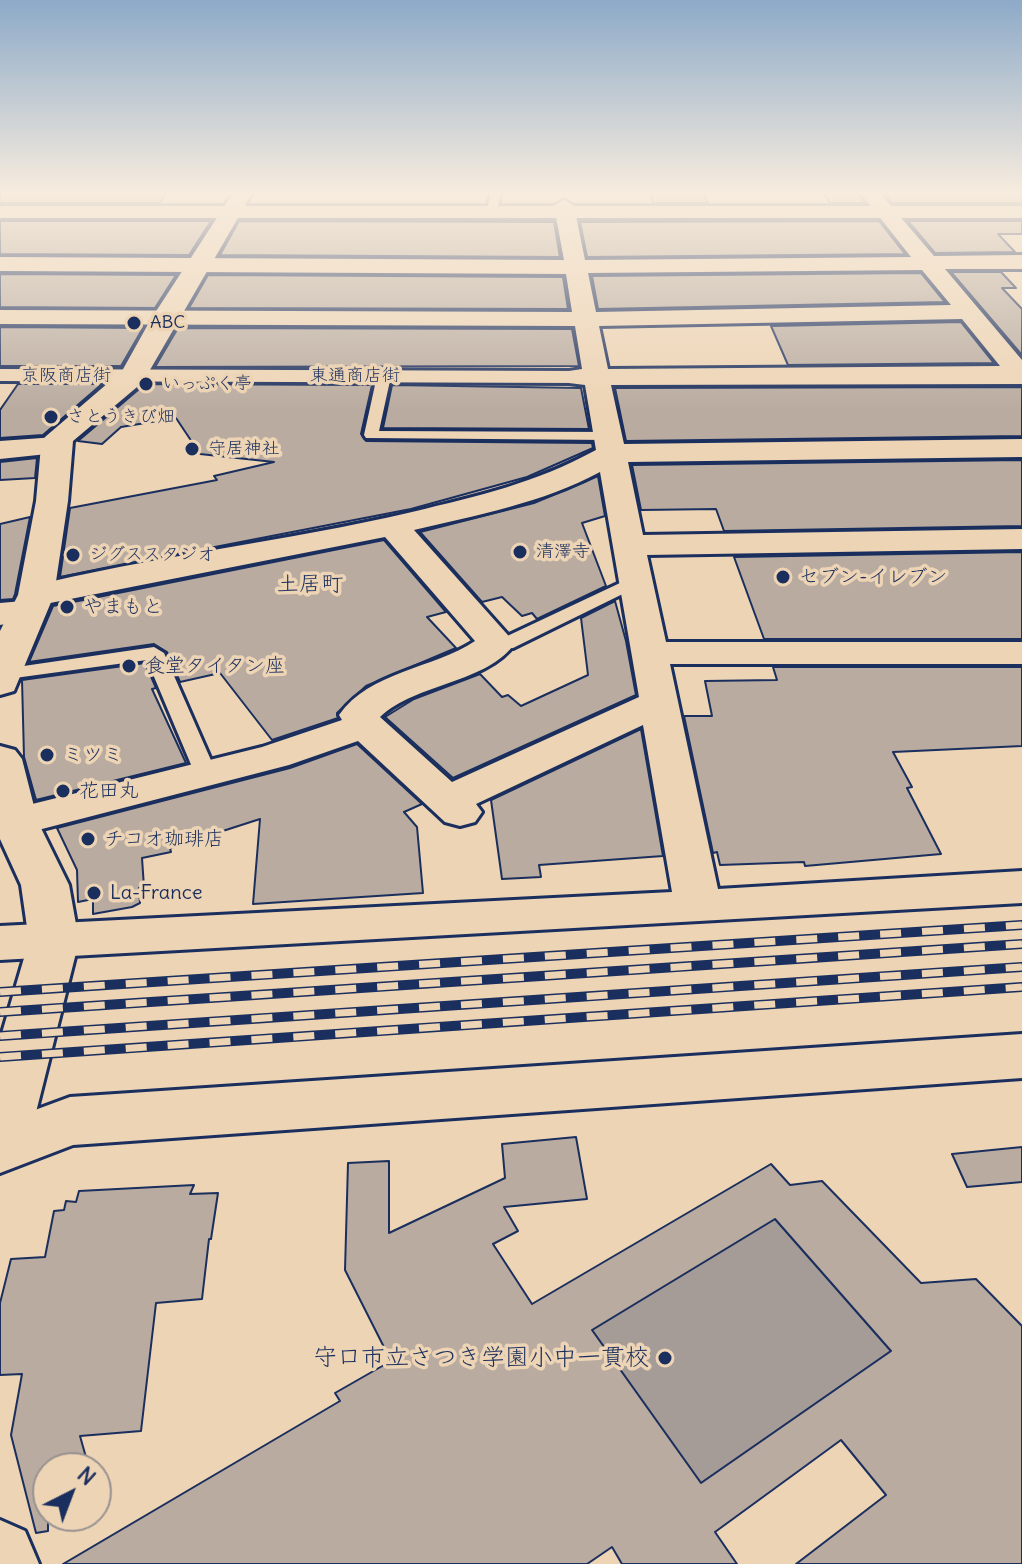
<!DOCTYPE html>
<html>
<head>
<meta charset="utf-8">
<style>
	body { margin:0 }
	#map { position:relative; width:1022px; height:1564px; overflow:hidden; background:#edd4b5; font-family:Delius,sans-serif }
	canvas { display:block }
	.north { position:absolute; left:32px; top:1452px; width:80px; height:80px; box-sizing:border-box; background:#edd4b5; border:2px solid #999292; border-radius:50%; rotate:42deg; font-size:22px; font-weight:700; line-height:32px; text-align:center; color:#1b2f5e }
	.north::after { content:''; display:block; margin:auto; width:28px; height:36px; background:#1b2f5e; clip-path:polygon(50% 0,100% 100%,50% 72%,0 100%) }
</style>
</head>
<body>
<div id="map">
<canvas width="1022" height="1564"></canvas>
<div class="north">N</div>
</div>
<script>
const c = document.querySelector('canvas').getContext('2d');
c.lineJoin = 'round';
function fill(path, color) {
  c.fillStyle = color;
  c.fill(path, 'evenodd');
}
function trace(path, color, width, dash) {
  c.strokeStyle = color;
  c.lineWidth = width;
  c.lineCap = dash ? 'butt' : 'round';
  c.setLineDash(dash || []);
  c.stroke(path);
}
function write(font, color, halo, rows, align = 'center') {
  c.font = font + ' Delius,"Klee One",sans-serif';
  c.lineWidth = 7;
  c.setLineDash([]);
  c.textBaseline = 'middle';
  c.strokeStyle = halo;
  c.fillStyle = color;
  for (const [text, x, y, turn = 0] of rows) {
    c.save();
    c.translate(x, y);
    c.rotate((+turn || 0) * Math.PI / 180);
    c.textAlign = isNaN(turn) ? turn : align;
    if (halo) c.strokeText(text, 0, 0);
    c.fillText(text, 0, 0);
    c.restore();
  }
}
const water = new Path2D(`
	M775,1219l116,132 -190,132 -109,-153z`);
fill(water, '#a59b97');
trace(water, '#6e7080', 2);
const building = new Path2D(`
	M0,191h167l-7,12h-160z
	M650,191h52l6,12h-55z
	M822,191h34l9,12h-35z
	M882,191h140v12h-130z
	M0,221h211l-22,34 -189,-1z
	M239,221l315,1 6,35 -340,-2z
	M879,221l26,33 -318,3 -7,-35z
	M908,221h114v13h-24l17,18 -80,1z
	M951,272h50l15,16h-14l20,21v46z
	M921,273l24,29 -347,7 -6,-33z
	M0,274l176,1 -21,33 -155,-1z
	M208,275l355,2 5,32 -379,-1z
	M961,322l33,41 -206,2 -17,-39z
	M0,327l143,1 -22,38h-121z
	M178,328l394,1 7,37 -424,1z
	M18,384h84l-59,51 -43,3v-28z
	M145,384l227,1 -11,49 5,7 226,2 1,5 -66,29 -116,32 -351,68 10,-69 147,-28 -3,-4 60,-14 -74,-8 -24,-36 -55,9 -19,17 -24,-3z
	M392,385l189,3 8,41 -206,-1z
	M1022,387v49l-396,5 -11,-53z
	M37,458l-2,20 -35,2v-18z
	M1022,460v66l-298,5 -8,-22 -75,1 -9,-45z
	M598,476l7,40 -23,7 24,63 -69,33 -5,-6 -10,3 -20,-19 -20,5 -62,-70 114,-29z
	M30,517l-15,77 -2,5 -13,1v-76z
	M384,540l62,72 -19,5 29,31 -90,38 -29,27 1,5 -66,22 -52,-67 -40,9 -13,-30 -13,-8 -125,18 24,-56z
	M1022,552v87h-258l-30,-82z
	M615,601l11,40 10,54 -183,83 -68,-61 29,-18 66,-25 22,23 6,-2 13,11 67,-31 -7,-57z
	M145,663l11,25 -4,1 34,74 -150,37 -12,-43 -2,-77z
	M773,667h249v79l-129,6 19,35 -5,1 34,66 -136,12 -1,-4 -84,3 -3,-13 -4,1 -29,-137h28l-7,-35 72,-1z
	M641,729l22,127 -124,9 2,12 -39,2 -11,-79z
	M357,744l65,60 -18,8 13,15 6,66 -170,11 7,-85 -90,29 1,4 -29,6 2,29 -5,1 1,15 -8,4 -39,7v-15l-15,3 -1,-32 -20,-42 233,-60z
	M576,1137l11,62 -83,8 14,24 -25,13 39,60 239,-140 19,21 32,-4 99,102 55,-4 46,47v238h-226l90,-69 -45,-55 -126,92 22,32h-115l-10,-17 -25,17h-524l277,-163 -5,-8 56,-32 -46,-91 3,-107 41,-2v72l116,-55 -3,-34zM775,1219l116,132 -190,132 -109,-153z
	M1022,1147v35l-55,5 -15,-33z
	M194,1185l-4,9 28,-1 -7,46h-2l-7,60 -46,4 -15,128 -61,5 9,32h-41v63l-12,2 -25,-98 11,-61 -22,1v-72l11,-44 34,-2 9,-46 10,-1 2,-9 10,1 3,-11z`);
fill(building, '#b9aba0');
trace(building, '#1b2f5e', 2);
const service = new Path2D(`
	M491,191h10l-3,15 -5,3 -5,-3z
	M384,372l7,4 -12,55 231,1 7,4 -7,4 -244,-2 -2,-3 13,-59z
	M637,575l9,5 -3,4 -130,64 -16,1 -10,-6 3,-4 13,-1z
	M154,647l10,6 53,121 -3,5h-16l-3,-5 -48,-114 -147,20v-10l3,-1z`);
const pedestrian = new Path2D(`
	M0,369l578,2 10,6 -10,6 -578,-2z`);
const minor = new Path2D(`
	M234,191h19l-10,17h-14l-3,-4z
	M859,191h19l56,65 88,-1v14h-77l77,91v24l-411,1 13,59 398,-5v18l-394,5 15,73 379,-6v20l-375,6 19,87h356v22h-352l48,225 304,-18v32l-1022,57v-34l672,-34 -29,-167 -167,79 6,8 -7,10 -15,4 -15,-4 -87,-81 -69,24 -274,71 -15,-4v-20l262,-65 80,-27 -3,-5c31,-44 94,-46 136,-74l-90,-104 -345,68 5,6 -6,7 -39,7v-22l23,-2 -4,-6 5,-7c128,-32 260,-46 388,-76 69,-17 121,-28 184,-62l-11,-65 -16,-2 -4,-6 4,-6 13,-2 -7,-43 -575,-2v-14l572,2 -6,-38 -566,-3v-14l564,3 -10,-54 10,-6 10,6 11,54 326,-3zM922,270l29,35 -355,7 -8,-39zM962,319l38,47 -392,3 -9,-43zM600,472l39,225 -187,85 -72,-65c36,-34 108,-34 135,-74l-101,-113c63,-15 129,-27 186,-58z
	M56,437l10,3 4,6 -4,6 -66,7v-18z
	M0,1520l25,11 14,33h-39z`);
const tertiary = new Path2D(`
	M1022,1034v44l-949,67 -73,28v-50l70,-26z`);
const secondary = new Path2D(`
	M236,198l10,6 -103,178 -70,59 -5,60 -14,94 -40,96 -14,4v-64l18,-36 18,-94 5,-55 4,-9 77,-66 29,-52 75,-115z
	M0,746l15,4 7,9 16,63 31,63 10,56 -50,199 -8,17 -21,8v-125l29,-99 -8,-56 -21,-46z`);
const trunk = new Path2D(`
	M0,206h1022v12h-1022z`);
trace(service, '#1b2f5e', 6);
trace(pedestrian, '#1b2f5e', 6);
trace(minor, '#1b2f5e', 6);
trace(tertiary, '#1b2f5e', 6);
trace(secondary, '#1b2f5e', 6);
trace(trunk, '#1b2f5e', 6);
fill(service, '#edd4b5');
fill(pedestrian, '#edd4b5');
fill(minor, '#edd4b5');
fill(tertiary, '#edd4b5');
fill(secondary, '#edd4b5');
fill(trunk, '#edd4b5');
const rail = new Path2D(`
	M0,992l1022,-67
	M0,1012l1022,-68
	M0,1036l1022,-69
	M0,1057l1022,-70`);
trace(rail, '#1b2f5e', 10);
trace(rail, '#edd4b5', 7, [21]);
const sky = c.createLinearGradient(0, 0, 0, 410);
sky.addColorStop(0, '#8daac8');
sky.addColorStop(0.47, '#f7ecde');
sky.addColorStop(1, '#f7ecde00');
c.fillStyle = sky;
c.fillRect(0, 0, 1022, 410);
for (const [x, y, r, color] of [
	[134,323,8,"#1b2f5e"],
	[146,384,8,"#1b2f5e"],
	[51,417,8,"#1b2f5e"],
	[192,449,8,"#1b2f5e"],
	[520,552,8,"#1b2f5e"],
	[73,555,8,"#1b2f5e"],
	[783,577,8,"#1b2f5e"],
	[67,607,8,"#1b2f5e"],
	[129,666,8,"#1b2f5e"],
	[47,755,8,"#1b2f5e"],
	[63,791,8,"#1b2f5e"],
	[88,839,8,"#1b2f5e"],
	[94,893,8,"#1b2f5e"],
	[665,1358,8,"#1b2f5e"]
]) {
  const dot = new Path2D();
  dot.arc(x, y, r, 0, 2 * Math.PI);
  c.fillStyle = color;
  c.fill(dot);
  trace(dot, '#edd4b5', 3);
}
write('18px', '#1b2f5e', '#edd4b5', [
	["ABC",150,323],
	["いっぷく亭",162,384],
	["さとうきび畑",67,417],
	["守居神社",208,449],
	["清澤寺",536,552],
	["ジグススタジオ",89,555]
], 'left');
write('18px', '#1b2f5e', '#edd4b5', [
	["京阪商店街",66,376],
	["東通商店街",355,376]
]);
write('20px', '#1b2f5e', '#edd4b5', [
	["セブン-イレブン",799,577],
	["やまもと",83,607],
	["食堂タイタン座",145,666],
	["ミツミ",63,755],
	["花田丸",79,791],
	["チコオ珈琲店",104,839],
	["La-France",110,893]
], 'left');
write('22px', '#1b2f5e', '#edd4b5', [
	["土居町",310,585]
]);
write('24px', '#1b2f5e', '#edd4b5', [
	["守口市立さつき学園小中一貫校",649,1358]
], 'right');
</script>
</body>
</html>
